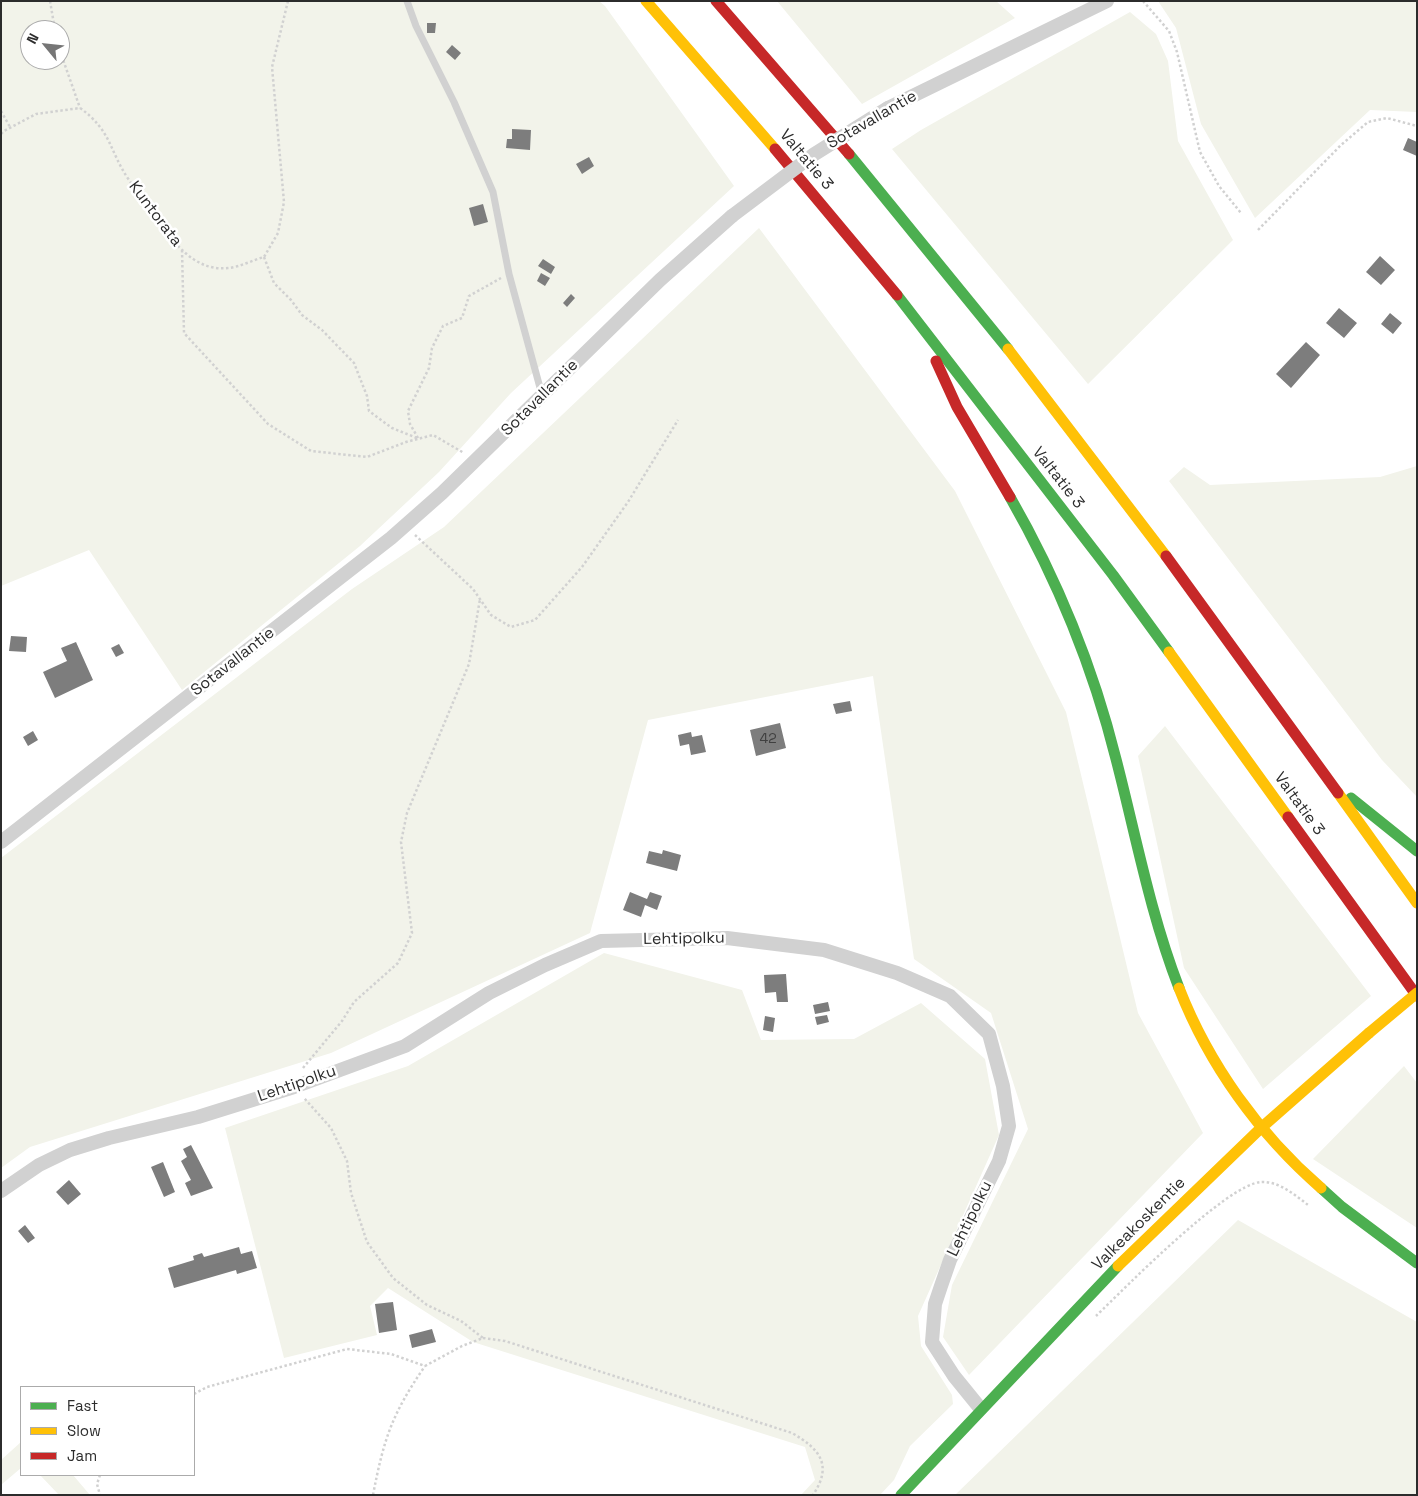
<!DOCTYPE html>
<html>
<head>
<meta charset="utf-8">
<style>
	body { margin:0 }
	#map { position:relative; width:1418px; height:1496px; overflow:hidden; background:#fff; font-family:"Space Grotesk",sans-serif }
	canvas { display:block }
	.frame { position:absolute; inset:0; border:2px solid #2c2c2c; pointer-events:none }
	.legend { position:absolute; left:20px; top:1386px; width:175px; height:90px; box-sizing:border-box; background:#fff; border:1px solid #ababab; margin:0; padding:6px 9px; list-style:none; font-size:15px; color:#2c2c2c }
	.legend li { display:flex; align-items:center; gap:10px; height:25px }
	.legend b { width:25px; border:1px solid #ababab }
	.north { position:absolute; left:20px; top:20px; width:50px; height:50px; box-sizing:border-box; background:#fff; border:1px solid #ababab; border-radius:50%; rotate:298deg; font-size:14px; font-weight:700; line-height:20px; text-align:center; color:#2c2c2c }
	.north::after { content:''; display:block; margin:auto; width:18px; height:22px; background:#767676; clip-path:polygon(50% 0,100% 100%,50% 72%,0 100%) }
</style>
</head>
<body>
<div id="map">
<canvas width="1418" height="1496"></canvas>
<div class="frame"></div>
<ul class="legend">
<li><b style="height:6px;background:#4caf50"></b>Fast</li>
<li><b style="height:6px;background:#ffc107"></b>Slow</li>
<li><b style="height:6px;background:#c62828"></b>Jam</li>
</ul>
<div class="north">N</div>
</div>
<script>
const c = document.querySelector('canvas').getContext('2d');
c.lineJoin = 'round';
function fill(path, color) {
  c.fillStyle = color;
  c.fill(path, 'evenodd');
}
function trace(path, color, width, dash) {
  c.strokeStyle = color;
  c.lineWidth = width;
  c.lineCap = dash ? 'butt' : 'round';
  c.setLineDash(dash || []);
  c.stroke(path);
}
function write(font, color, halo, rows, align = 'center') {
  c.font = font + ' "Space Grotesk",sans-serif';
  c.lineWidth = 5;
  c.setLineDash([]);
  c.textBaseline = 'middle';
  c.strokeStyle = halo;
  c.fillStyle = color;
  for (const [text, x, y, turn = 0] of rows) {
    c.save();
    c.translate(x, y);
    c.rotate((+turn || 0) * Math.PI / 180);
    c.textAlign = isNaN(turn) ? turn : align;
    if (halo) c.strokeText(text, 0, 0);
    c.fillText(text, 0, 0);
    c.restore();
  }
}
fill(new Path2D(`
	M1,1h598l6,5 129,180 -223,207 -72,79 -79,74 -178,144 -93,-140 -88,36zM30,30h30v30h-30z
	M777,1h219l19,17 -153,86z
	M1158,1h259v111l-47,-2 -115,108 -54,-94 -25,-96z
	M1130,12l26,22 12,27 10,80 55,99 -145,144 -196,-235 29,-19z
	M759,228l196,263 111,221 72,301 65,120 -234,242 -26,-38 9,-52 76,-156 -37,-116 -77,-54 -41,-283 -225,44 -58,213 -259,120 -301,94 -29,21v-310l351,-269 92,-62z
	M1417,466v331l-35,-37 -213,-279 15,-14 26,18 170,-8z
	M1165,726l206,270 -108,93 -79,-121 -46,-212z
	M604,953l138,37 19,50 93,-1 67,-36 64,56 14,76 -81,181 3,30 31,49 1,9 -43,42 -16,34 -14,15h-79l14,-15 -10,-33 -332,-105 -85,-54 -18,18 7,29 -93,23 -59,-230 183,-62z
	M1404,1066l13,17v145l-104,-69z
	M1238,1220l179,102v173h-462z
	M21,1442v26l-20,17v-25z
	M40,1475h33l17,20h-31z`), '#f2f3ea');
fill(new Path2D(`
	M427,23h9l-1,10h-8z
	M452,45l9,8 -6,7 -9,-8z
	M512,129l19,1 -1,20 -24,-2 1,-9h5z
	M1408,138l9,4v14l-14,-6z
	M589,157l5,9 -12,8 -6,-10z
	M483,204l5,18 -14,4 -5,-18z
	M1380,256l15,14 -14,15 -15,-13z
	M543,259l12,8 -4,7 -13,-8z
	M541,273l9,5 -5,8 -8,-5z
	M571,294l4,4 -8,9 -4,-4z
	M1339,308l18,15 -13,15 -18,-15z
	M1390,313l12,10 -9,11 -12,-10z
	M1306,342l14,13 -29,33 -15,-14z
	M11,636l16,1 -1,15 -17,-1z
	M76,642l17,38 -38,18 -12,-26 24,-11 -6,-13z
	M119,644l5,9 -8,4 -5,-9z
	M850,701l2,10 -16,3 -3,-10z
	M780,723l6,25 -30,8 -6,-26z
	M33,731l5,9 -10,6 -5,-9z
	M691,732l1,5 10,-2 4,17 -15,3 -2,-11 -9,2 -2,-11z
	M663,850l18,5 -4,16 -31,-8 3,-12 13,3z
	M630,892l17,7 3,-7 12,4 -5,14 -12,-5 -4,12 -18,-7z
	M786,974l2,28h-11l-1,-10 -11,1 -1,-18z
	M828,1002l2,9 -15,3 -2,-9z
	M827,1015l2,7 -12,3 -2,-8z
	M765,1016l10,2 -2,14 -10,-2z
	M191,1145l22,43 -22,8 -6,-13 6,-3 -10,-19 6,-4 -4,-8z
	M163,1162l12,30 -11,5 -13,-30z
	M69,1180l12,14 -13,11 -12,-13z
	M25,1225l10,13 -7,5 -10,-12z
	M239,1247l2,7 11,-3 5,17 -20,6 -1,-4 -62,18 -6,-20 26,-8 -1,-4 9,-3 2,4z
	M393,1302l4,28 -18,3 -4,-29z
	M432,1329l4,13 -24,6 -3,-13z`), '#7d7d7d');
trace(new Path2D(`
	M50,1l5,29
	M1143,1l26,30 8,21 23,100 19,34 22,27
	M60,51l20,57
	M1,111l9,16
	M1,134l3,-3 32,-17 44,-6c32,23 29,43 49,72 7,11 16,20 23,31 17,25 39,61 76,57 12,-1 25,-8 36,-11l14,-24 6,-31 -12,-135 16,-66
	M1258,230l83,-85 27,-23 19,-4 30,8
	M182,250l2,83 84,91 43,27 56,6 39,-15 27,-7 31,18
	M264,257l10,26 17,17 11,15 20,15 32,33 13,33 2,15 23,17 25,10
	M418,438l-8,-14 -2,-13 21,-43 3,-20 11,-22 19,-8 7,-22 32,-18
	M415,535l58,54 18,26 20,12 24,-7 47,-53 46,-65 50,-82
	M303,1068l39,-47 12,-19 44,-39 14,-30 -11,-91 6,-29 62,-149 11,-65
	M1096,1316c29,-28 131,-132 165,-134 18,-1 34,13 47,23
	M483,1338l22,3 287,92c28,16 41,32 21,62
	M194,1394l13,-7 140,-38 44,5 34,12 37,-20 21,-8 -22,-17 -34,-16 -34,-27 -26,-36 -16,-49 -4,-32 -16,-33 -27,-30
	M100,1475l-3,9 3,11
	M373,1495c11,-57 19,-81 52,-129`), '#d1d1d1', 2.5, [2.5, 2.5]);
trace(new Path2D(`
	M407,1l9,25 38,76 39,90 16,82 33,121`), '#d1d1d1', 7);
trace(new Path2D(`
	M888,108l219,-107
	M1,842l390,-304 51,-45 218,-213 72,-64
	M1,1191l38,-26 31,-15 39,-12 89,-21 96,-30 111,-41 84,-53 56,-28 56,-24 126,-3 97,12 73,23 53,23 39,38 14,52 6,40 -10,35 -49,99 -9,26 -6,18 -3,38 22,34 26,32`), '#d1d1d1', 14);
trace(new Path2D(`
	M849,154l159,195
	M897,295l216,280 56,77
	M1010,497c47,82 83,170 106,262 20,77 34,154 63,229
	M1351,798l66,53
	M1321,1188l21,19 75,56
	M901,1495l217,-229`), '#4caf50', 11);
trace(new Path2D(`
	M646,1l129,148
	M1008,349l158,207
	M1169,652l119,165
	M1338,793l79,110
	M1179,988c30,77 80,146 142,200
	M1118,1266l143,-138 108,-95`), '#ffc107', 11);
trace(new Path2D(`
	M716,1l133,153
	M775,149l122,146
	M936,361l21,46 53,90
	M1166,556l172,237
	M1288,817l129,179`), '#c62828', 11);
trace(new Path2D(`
	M732,216l81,-61 75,-47`), '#d1d1d1', 14);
trace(new Path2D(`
	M1369,1033l48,-40`), '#ffc107', 11);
write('14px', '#404040', null, [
	["42",768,739]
]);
write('16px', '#2c2c2c', '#fff', [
	["Sotavallantie",872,120,-30],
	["Valtatie 3",806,160,50],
	["Kuntorata",155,214,53],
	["Sotavallantie",540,398,-45],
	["Valtatie 3",1058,478,52],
	["Sotavallantie",233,662,-38],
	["Valtatie 3",1299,804,54],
	["Lehtipolku",684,939,-1],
	["Lehtipolku",297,1084,-19],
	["Lehtipolku",970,1219,-64],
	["Valkeakoskentie",1139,1224,-45]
]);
</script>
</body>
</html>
